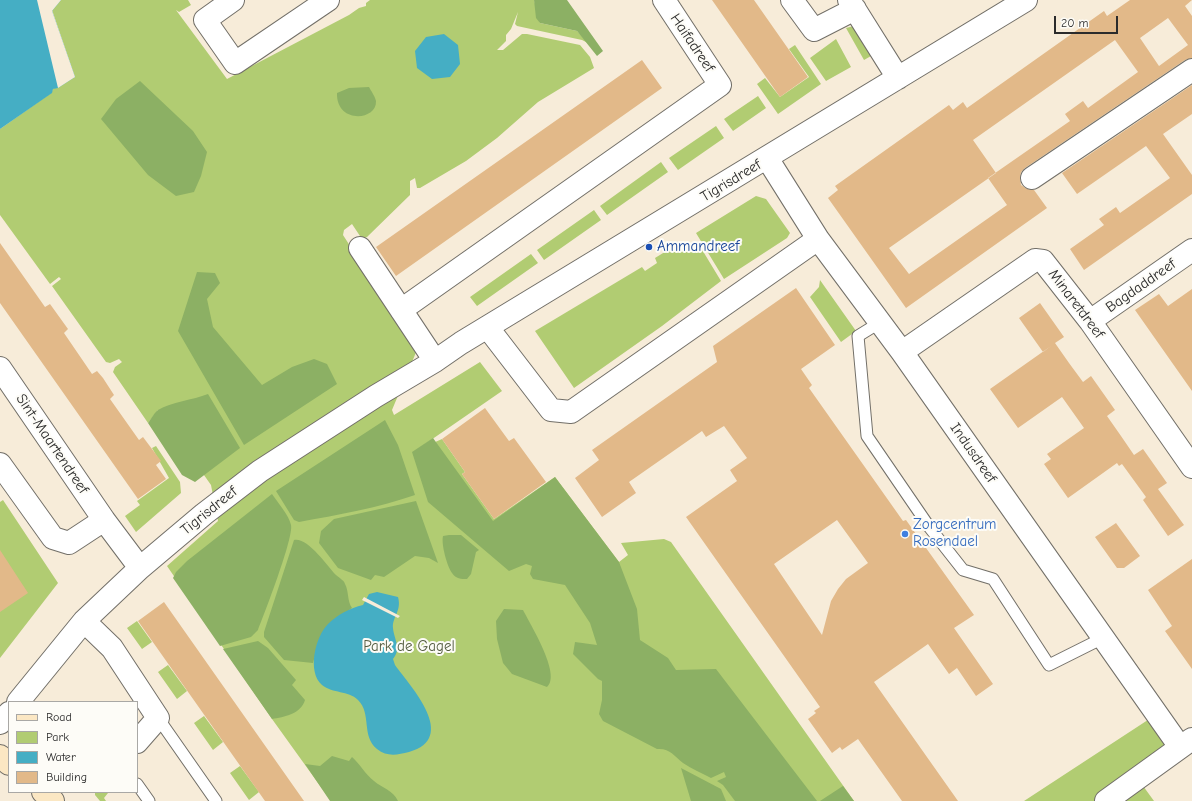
<!DOCTYPE html>
<html>
<head>
<meta charset="utf-8">
<style>
	body { margin:0 }
	#map { position:relative; width:1192px; height:801px; overflow:hidden; background:#f7ecd9; font-family:"Comic Neue",sans-serif }
	canvas { display:block }
	.legend { position:absolute; left:8px; top:701px; width:130px; height:92px; box-sizing:border-box; background:#fdfcf7; border:1px solid #a9a8a5; margin:0; padding:5px 7px; list-style:none; font-size:12px; color:#2b2b2b }
	.legend li { display:flex; align-items:center; gap:8px; height:20px }
	.legend b { width:20px; border:1px solid #a9a8a5 }
	.scale { position:absolute; left:1054px; top:16px; width:64px; height:18px; box-sizing:border-box; border:2px solid #2b2b2b; border-top:0; padding-left:5px; font-size:12px; line-height:14px; white-space:nowrap; color:#2b2b2b; -webkit-text-stroke:3px #fdfcf7; paint-order:stroke }
</style>
</head>
<body>
<div id="map">
<canvas width="1192" height="801"></canvas>
<ul class="legend">
<li><b style="height:5px;background:#fbe7c3"></b>Road</li>
<li><b style="height:11px;background:#b1cc72"></b>Park</li>
<li><b style="height:11px;background:#45aec4"></b>Water</li>
<li><b style="height:11px;background:#e2b989"></b>Building</li>
</ul>
<div class="scale">20 m</div>
</div>
<script>
const c = document.querySelector('canvas').getContext('2d');
c.lineJoin = 'round';
function fill(path, color) {
  c.fillStyle = color;
  c.fill(path, 'evenodd');
}
function trace(path, color, width, dash) {
  c.strokeStyle = color;
  c.lineWidth = width;
  c.lineCap = dash ? 'butt' : 'round';
  c.setLineDash(dash || []);
  c.stroke(path);
}
function write(font, color, halo, rows, align = 'center') {
  c.font = font + ' "Comic Neue",sans-serif';
  c.lineWidth = 4;
  c.setLineDash([]);
  c.textBaseline = 'middle';
  c.strokeStyle = halo;
  c.fillStyle = color;
  for (const [text, x, y, turn = 0] of rows) {
    c.save();
    c.translate(x, y);
    c.rotate((+turn || 0) * Math.PI / 180);
    c.textAlign = isNaN(turn) ? turn : align;
    if (halo) c.strokeText(text, 0, 0);
    c.fillText(text, 0, 0);
    c.restore();
  }
}
fill(new Path2D(`
	M61,0h127l3,5 -12,7 -3,-2 51,69 122,-64 10,-7 7,-2v-3l4,-3h164l6,23 37,8 11,12 -6,-3 -65,-14 -2,-2 3,-12 -7,17 -5,6v6l-9,9h6l19,-16h5l53,11 10,12 4,11 -56,34 -41,36 -31,23 -46,27h-3l-2,-10 -5,3v14l-43,42 -5,2 -10,-15 -8,6 -1,5 74,115 -25,60 2,5 86,-53 22,29 -87,60 27,-12 23,33 -3,2 32,45 61,-42 64,85 9,-7 -7,-12 43,-4 7,3 183,259h-523l-59,-82 -105,-153 51,-45 -7,-36 -53,-75 -10,13 -35,-51 2,-5 7,-5 -3,-3 -9,4 -4,-1 -54,-76 9,-7 -2,-2 -9,7 -50,-69v-86l51,-36 2,-4 22,-12 -23,-67z
	M854,26l17,30 -7,4 -18,-32z
	M836,39l15,28 -25,14 -16,-23z
	M795,45l26,39 -43,30 -21,-30 8,-6 15,19 29,-20 -20,-28z
	M758,96l8,12 -33,23 -9,-12z
	M716,126l8,12 -46,32 -9,-12z
	M661,162l7,10 -61,43 -7,-9z
	M756,196l10,3 24,34 -3,5 -63,41 -28,-46z
	M594,210l7,10 -57,40 -7,-10z
	M681,242l6,8 11,-7 23,38 -59,45 -88,62 -39,-57 107,-64 3,4 12,-8 -2,-5z
	M531,254l7,9 -61,43 -7,-9z
	M820,280l36,51 -15,11 -31,-45 9,-10z
	M156,446l24,36 1,11 -45,39 -11,-16 15,-11 -3,-4 32,-23 -17,-30z
	M3,500l55,83 -58,75v-156z
	M137,621l15,21 -10,7 -15,-21z
	M168,665l19,26 -10,8 -19,-27z
	M1157,714l23,33 -42,32 16,22h-130z
	M204,716l19,26 -10,8 -19,-27z
	M240,766l19,26 -10,8 -19,-27z
	M95,792l13,1 -4,5 2,3h-6l-5,-6z`), '#b1cc72');
fill(new Path2D(`
	M534,0h33l36,51 -6,5 -20,-25 -37,-8 -4,-5z
	M140,81l53,50 14,21 -6,24 -7,16 -18,4 -28,-21 -47,-56 15,-20z
	M369,87c2,4 6,9 7,14 1,20 -40,23 -39,-8l12,-5z
	M197,272l18,1 5,10 -13,16 6,28 49,58 30,-18 22,-8 13,5 10,20 -93,61 -66,-114z
	M208,394l32,54 -45,34 -13,-7 -34,-52c3,-4 6,-10 10,-13 13,-8 35,-10 50,-16z
	M385,420l13,25 17,50c-37,13 -78,20 -116,27l-5,-2 -18,-29z
	M433,438l60,83 62,-44 64,85 18,47 3,31 28,18 8,12 40,-1 101,132h-82l-12,-16 -6,-4 9,-4 -2,-5 -13,6c-9,-5 -19,-9 -28,-15 -9,-7 -13,-15 -26,-14l-54,-28 -4,-7 3,-14v-19l-4,-2 -25,-25 2,-12 22,3 -7,-22 -25,-38 -32,-6 -3,-5 2,-8 -6,-2 -17,7 -81,-69 -16,-50z
	M272,494c6,9 17,21 19,31 3,12 -27,90 -33,105l-7,7 -31,9 -47,-68 3,-6 11,-11z
	M416,501l22,62 -9,-5 -14,-2 -31,21 -9,-2 -4,5 -33,-12 -19,-25 2,-12 13,-12z
	M449,535h12l18,15 -3,2 -5,22 -4,5c-6,0 -11,0 -15,-6 -5,-7 -11,-29 -9,-37z
	M294,540c14,-3 33,26 42,35 3,3 8,5 9,9 4,7 2,17 7,24 -15,9 -35,38 -39,55l-29,-3 -20,-23v-5z
	M504,609l19,1c7,14 39,65 24,77l-35,-13 -9,-11 -6,-24 -1,-18z
	M258,641l10,7 28,32 -4,5 13,15c-4,14 -21,17 -33,19l-49,-70z
	M332,756l17,5 3,-4c8,7 13,17 22,24 8,7 19,9 24,20h-68l-25,-37 15,2z
	M681,768l40,21 5,12h-35z
	M843,786l11,15h-34z`), '#8cb064');
fill(new Path2D(`
	M0,0h61l-9,11 23,66 -17,11 -5,1 -1,4 -52,36z
	M444,34l14,11 2,19 -10,13 -18,2 -15,-11 -2,-17 11,-14z
	M377,592l21,5c4,14 -6,20 -5,31 1,12 9,20 0,31l2,6c16,22 64,73 14,87 -12,3 -22,5 -32,-3 -16,-13 -5,-35 -19,-49 -10,-10 -25,-6 -36,-15 -15,-13 -7,-48 6,-61 9,-9 22,-16 35,-19l6,-11z`), '#45aec4');
fill(new Path2D(`
	M37,0h24l-9,11 23,66 -17,11z
	M364,597l36,19 -2,2 -36,-18z`), '#f7ecd9');
fill(new Path2D(`
	M712,0h42l54,77 -28,20z
	M1130,0h62l-7,6 7,10v42l-7,2 -160,108 -4,4 -1,6 1,7 6,4 7,1 13,18 -141,100 -78,-110 10,-8 -3,-4 114,-81 4,5 10,-8 4,6 137,-97 3,5zM1168,18l20,27 -29,21 -19,-28zM1115,40l23,32 -50,36 -5,-7 -18,13 5,7 -82,57 19,27 -98,69 -20,-26 107,-75 -23,-33z
	M642,60l20,28 -266,188 -20,-29z
	M1192,85v29l-29,20 29,41v19l-108,76 -14,-21 34,-24 -5,-6 17,-12 4,6 50,-35 -24,-32 -69,48 -15,-21z
	M0,243l45,64 5,-3 18,25 -4,4 28,41 5,-3 6,7 11,17 -4,4 29,41 4,-3 18,24 -5,4 10,14 -28,20 -138,-196z
	M796,288l39,57 -34,24 11,16 -3,3 94,133 3,-1 68,95 -20,13 39,56 -17,12 -19,-28 -8,6 -21,-30 -54,38 84,119h-56l-44,-62 -16,11 -2,-3 -8,6 -24,-34 8,-6 -2,-2 6,-4 -134,-190 51,-36 -7,-11 17,-12 -23,-32 -18,11 -4,-6 -73,51 7,11 -34,24 -27,-39 24,-18 -7,-10 125,-88 -4,-16zM837,520l31,43 -22,16 -8,10 -7,12 -9,34 -48,-71z
	M1192,289v102l-57,-81 24,-16 9,12z
	M1040,303l24,34 -9,6 14,20 14,19 8,-6 24,34 -8,6 14,20 13,19 9,-6 24,34 -9,6 26,36 -16,11 -25,-36 3,-3 -24,-33 -3,2 -2,-3 -49,35 -24,-34 7,-5 -4,-5 37,-26 -22,-31 -44,31 -28,-39 61,-43 -8,6 -24,-34z
	M485,408l24,33 5,-3 32,44 -52,37 -32,-45 3,-2 -23,-33z
	M1116,523l24,33 -16,12h-7l-22,-31z
	M0,550l28,43 -28,19z
	M1192,559v110l-27,-38 7,-5 -24,-36z
	M164,602l140,199h-39l-127,-180z`), '#e2b989');
const lane = new Path2D(`
	M879,323l-21,13 9,100 63,92 33,42 30,9 56,86 54,-27
	M158,718l58,83
	M137,784l12,17`);
const street = new Path2D(`
	M233,0l-28,20 30,43 93,-63
	M792,0l22,30 41,-21
	M849,0l49,78
	M767,158l51,81 84,113 278,395
	M1032,178l160,-108
	M360,248l75,113
	M401,310l319,-225 -56,-85
	M1090,321l102,-71
	M488,328l63,82 20,2 247,-173
	M902,352l133,-92 8,1 47,60 102,146
	M0,368l104,152 36,48
	M0,464l53,74 16,5 35,-23
	M84,621l28,27 46,70 -21,24
	M18,702l66,-81 56,-53 64,-54 56,-43 116,-75 59,-35 26,-18 565,-343
	M0,723l9,-10
	M1106,801l86,-62`);
const secondary = new Path2D(`
	M0,756l9,8
	M43,792l10,9`);
trace(lane, '#726f68', 13);
trace(street, '#726f68', 24);
trace(secondary, '#726f68', 24);
trace(lane, '#fff', 11);
trace(street, '#fff', 22);
trace(secondary, '#fbe7c3', 22);
for (const [x, y, r, color] of [
	[649,247,4,"#1a4fb4"],
	[905,534,4,"#3f7fe0"]
]) {
  const dot = new Path2D();
  dot.arc(x, y, r, 0, 2 * Math.PI);
  c.fillStyle = color;
  c.fill(dot);
  trace(dot, '#fdfcf7', 1.5);
}
write('15px', '#2b2b2b', '#fdfcf7', [
	["Haifadreef",692,43,56],
	["Tigrisdreef",731,181,-31],
	["Bagdaddreef",1141,286,-35],
	["Minaretdreef",1076,304,53],
	["Sint-Maartendreef",52,444,56],
	["Indusdreef",973,453,55],
	["Tigrisdreef",209,511,-39]
]);
write('15px', '#164399', '#fdfcf7', [
	["Ammandreef",657,247]
], 'left');
write('15px', '#366cbe', '#fdfcf7', [
	["Zorgcentrum",913,525],
	["Rosendael",913,542]
], 'left');
write('15px', '#535b40', '#fdfcf7', [
	["Park de Gagel",409,647]
]);
</script>
</body>
</html>
